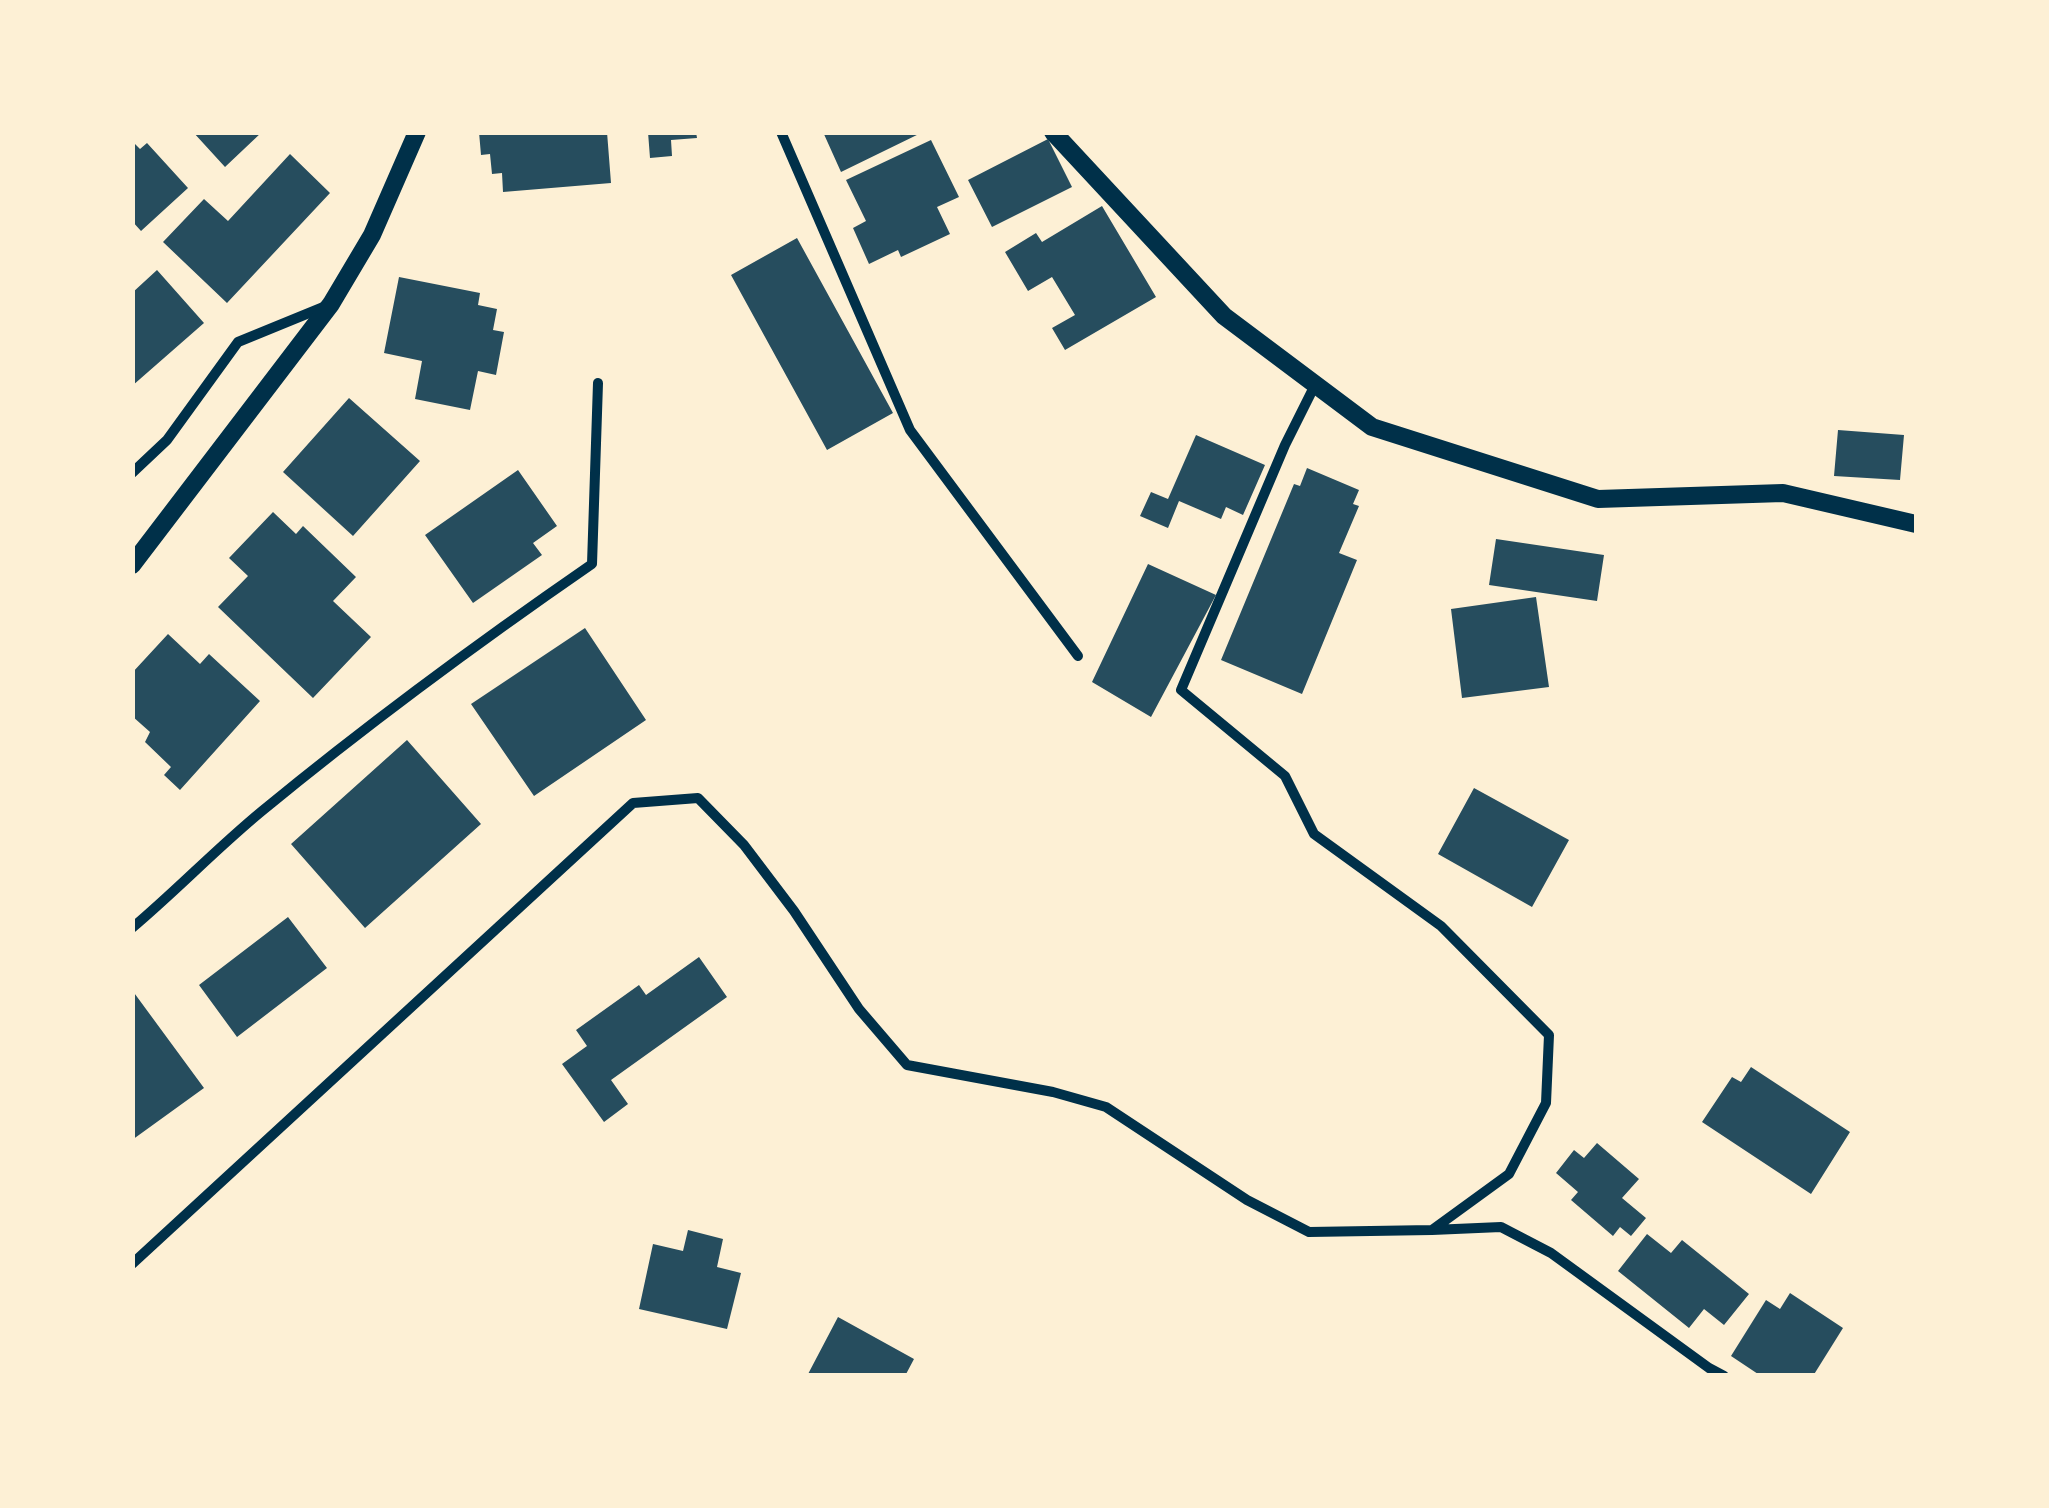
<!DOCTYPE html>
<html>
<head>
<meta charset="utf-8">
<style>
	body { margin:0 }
	#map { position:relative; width:2049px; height:1508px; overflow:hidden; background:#fdf0d5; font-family:Manrope,sans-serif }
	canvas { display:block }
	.frame { position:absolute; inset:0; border:135px solid #fdf0d5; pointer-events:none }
</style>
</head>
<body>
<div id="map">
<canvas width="2049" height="1508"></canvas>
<div class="frame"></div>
</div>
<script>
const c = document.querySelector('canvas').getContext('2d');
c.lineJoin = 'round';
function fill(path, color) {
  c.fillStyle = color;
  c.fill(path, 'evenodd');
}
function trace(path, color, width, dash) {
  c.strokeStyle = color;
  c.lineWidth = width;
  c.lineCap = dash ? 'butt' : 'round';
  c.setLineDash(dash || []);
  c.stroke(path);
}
fill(new Path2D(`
	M193,132h69l-37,35z
	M479,132h128l4,51 -108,9 -1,-19 -10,1 -2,-20 -9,1z
	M648,132h48l1,6 -26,2 1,16 -22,2z
	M823,132h100l-82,40z
	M1048,139l24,48 -80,40 -24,-47z
	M931,140l28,57 -22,10 13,27 -49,23 -3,-7 -29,14 -16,-36 13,-7 -20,-41z
	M132,141l8,8 7,-6 41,45 -47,43 -9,-10z
	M290,154l40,39 -103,110 -64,-61 41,-43 24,22z
	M1102,206l54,91 -91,53 -13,-22 23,-13 -23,-38 -24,14 -23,-39 31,-19 6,9z
	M797,238l96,175 -66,37 -96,-175z
	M157,270l47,53 -72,63v-93z
	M399,277l81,16 -2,12 19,4 -4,21 11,2 -8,43 -18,-4 -8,39 -55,-11 7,-38 -38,-8z
	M349,398l71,63 -67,75 -70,-64z
	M1838,430l66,5 -4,45 -66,-4z
	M1196,435l69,30 -22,50 -17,-8 -5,12 -42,-18 -11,27 -28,-12 11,-24 17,7z
	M1307,468l52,22 -6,14 6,2 -20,47 18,7 -55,134 -81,-34 73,-176 6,2z
	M518,470l39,56 -24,17 9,12 -69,48 -48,-68z
	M273,512l23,22 7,-8 53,51 -23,24 38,36 -58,61 -95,-91 30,-31 -19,-18z
	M1496,539l108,16 -7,46 -108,-16z
	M1148,564l68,31 -65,122 -59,-35z
	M1536,597l13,90 -87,11 -11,-89z
	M585,628l61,92 -112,76 -63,-92z
	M168,634l32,30 9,-10 51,47 -80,89 -16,-15 7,-8 -26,-25 5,-10 -18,-16v-43z
	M407,740l74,84 -116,104 -74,-84z
	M1474,788l95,52 -37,67 -94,-53z
	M288,917l39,51 -90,69 -38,-52z
	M699,957l28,40 -116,83 17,24 -24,18 -42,-58 25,-18 -11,-16 63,-45 7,10z
	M132,990l72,98 -72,52z
	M1751,1067l99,65 -39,62 -109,-72 30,-45 9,5z
	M1597,1143l42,36 -17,19 24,20 -15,18 -11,-9 -7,9 -42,-36 7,-8 -22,-19 18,-23 10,8z
	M688,1230l35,9 -6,28 24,6 -14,56 -88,-20 14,-65 30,7z
	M1647,1234l24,19 11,-13 67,54 -25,31 -20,-16 -15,19 -71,-57z
	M1790,1293l53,35 -30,48h-52l-30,-20 35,-56 14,9z
	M838,1317l76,42 -9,17h-98z`), '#264d5e');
trace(new Path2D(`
	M781,132l129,298 168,226
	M132,473l35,-33 71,-98 88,-36
	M132,928c45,-38 85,-80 130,-117 107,-88 217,-169 330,-247l6,-181
	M1432,1230l69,-3 50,26 158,115 15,8
	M132,1264l501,-461 65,-5 46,47 50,66 65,98 48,56 146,27 53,15 141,93 62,32 123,-2 77,-56 37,-71 3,-68 -108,-109 -127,-92 -29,-58 -104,-86 104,-245 31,-62`), '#003049', 10);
trace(new Path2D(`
	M1053,132l171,184 148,111 226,72 185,-6 133,31
	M132,565l199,-261 41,-69 45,-103`), '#003049', 18);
</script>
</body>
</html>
